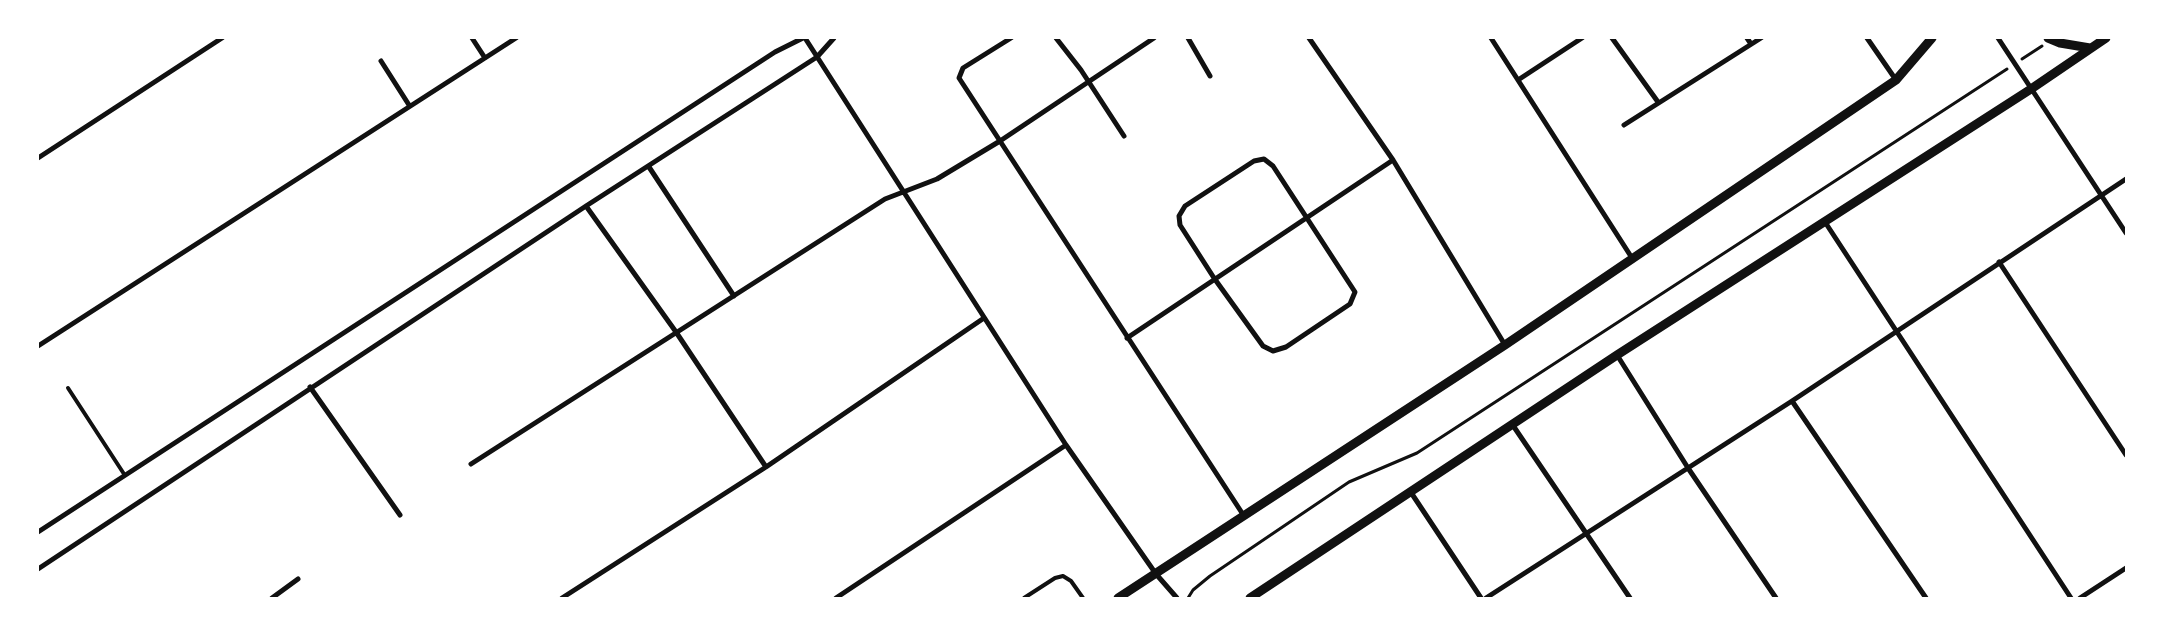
<!DOCTYPE html>
<html>
<head>
<meta charset="utf-8">
<style>
	body { margin:0 }
	#map { position:relative; width:2164px; height:636px; overflow:hidden; background:#fff; font-family:Manrope,sans-serif }
	canvas { display:block }
	.frame { position:absolute; inset:0; border:39px solid #fff; pointer-events:none }
</style>
</head>
<body>
<div id="map">
<canvas width="2164" height="636"></canvas>
<div class="frame"></div>
</div>
<script>
const c = document.querySelector('canvas').getContext('2d');
c.lineJoin = 'round';
function trace(path, color, width, dash) {
  c.strokeStyle = color;
  c.lineWidth = width;
  c.lineCap = dash ? 'butt' : 'round';
  c.setLineDash(dash || []);
  c.stroke(path);
}
trace(new Path2D(`
	M2022,59l20,-13
	M1188,598l5,-8 17,-14 139,-94 68,-29 590,-384`), '#111', 3);
trace(new Path2D(`
	M68,388l56,86
	M1024,598l31,-20 8,-2 8,5 12,17`), '#111', 4);
trace(new Path2D(`
	M472,38l13,20
	M805,38l261,407 90,129 21,24
	M1011,38l-48,30 -4,10 285,438
	M1056,38l25,32 43,66
	M1188,38l22,38
	M1309,38l84,122 112,185
	M1491,38l141,220
	M1612,38l46,64
	M1747,38l4,6
	M1867,38l29,42
	M1998,38l128,195
	M381,61l28,44
	M1518,80l64,-42
	M1624,125l137,-87
	M38,158l184,-120
	M1264,159l9,7 82,126 -5,12 -64,43 -13,4 -10,-5 -49,-68 -34,-53 -1,-9 6,-10 69,-45z
	M649,167l85,129
	M586,206l90,126 90,135
	M1825,222l246,376
	M1999,262l127,193
	M1127,338l266,-178
	M38,346l478,-308
	M1617,355l71,113 88,130
	M310,387l90,128
	M1792,401l134,197
	M1512,424l118,174
	M471,464l414,-265 52,-20 63,-38 154,-103
	M1410,491l71,107
	M38,532l737,-480 28,-14
	M38,569l548,-363 231,-149 17,-19
	M272,598l26,-19
	M562,598l204,-131 218,-149
	M836,598l230,-153
	M1486,598l306,-197 334,-222
	M2080,598l46,-30`), '#111', 5);
trace(new Path2D(`
	M2048,38l12,5 30,5
	M1118,598l387,-253 391,-265 36,-42
	M1250,598l367,-243 414,-266 75,-51`), '#111', 9);
</script>
</body>
</html>
